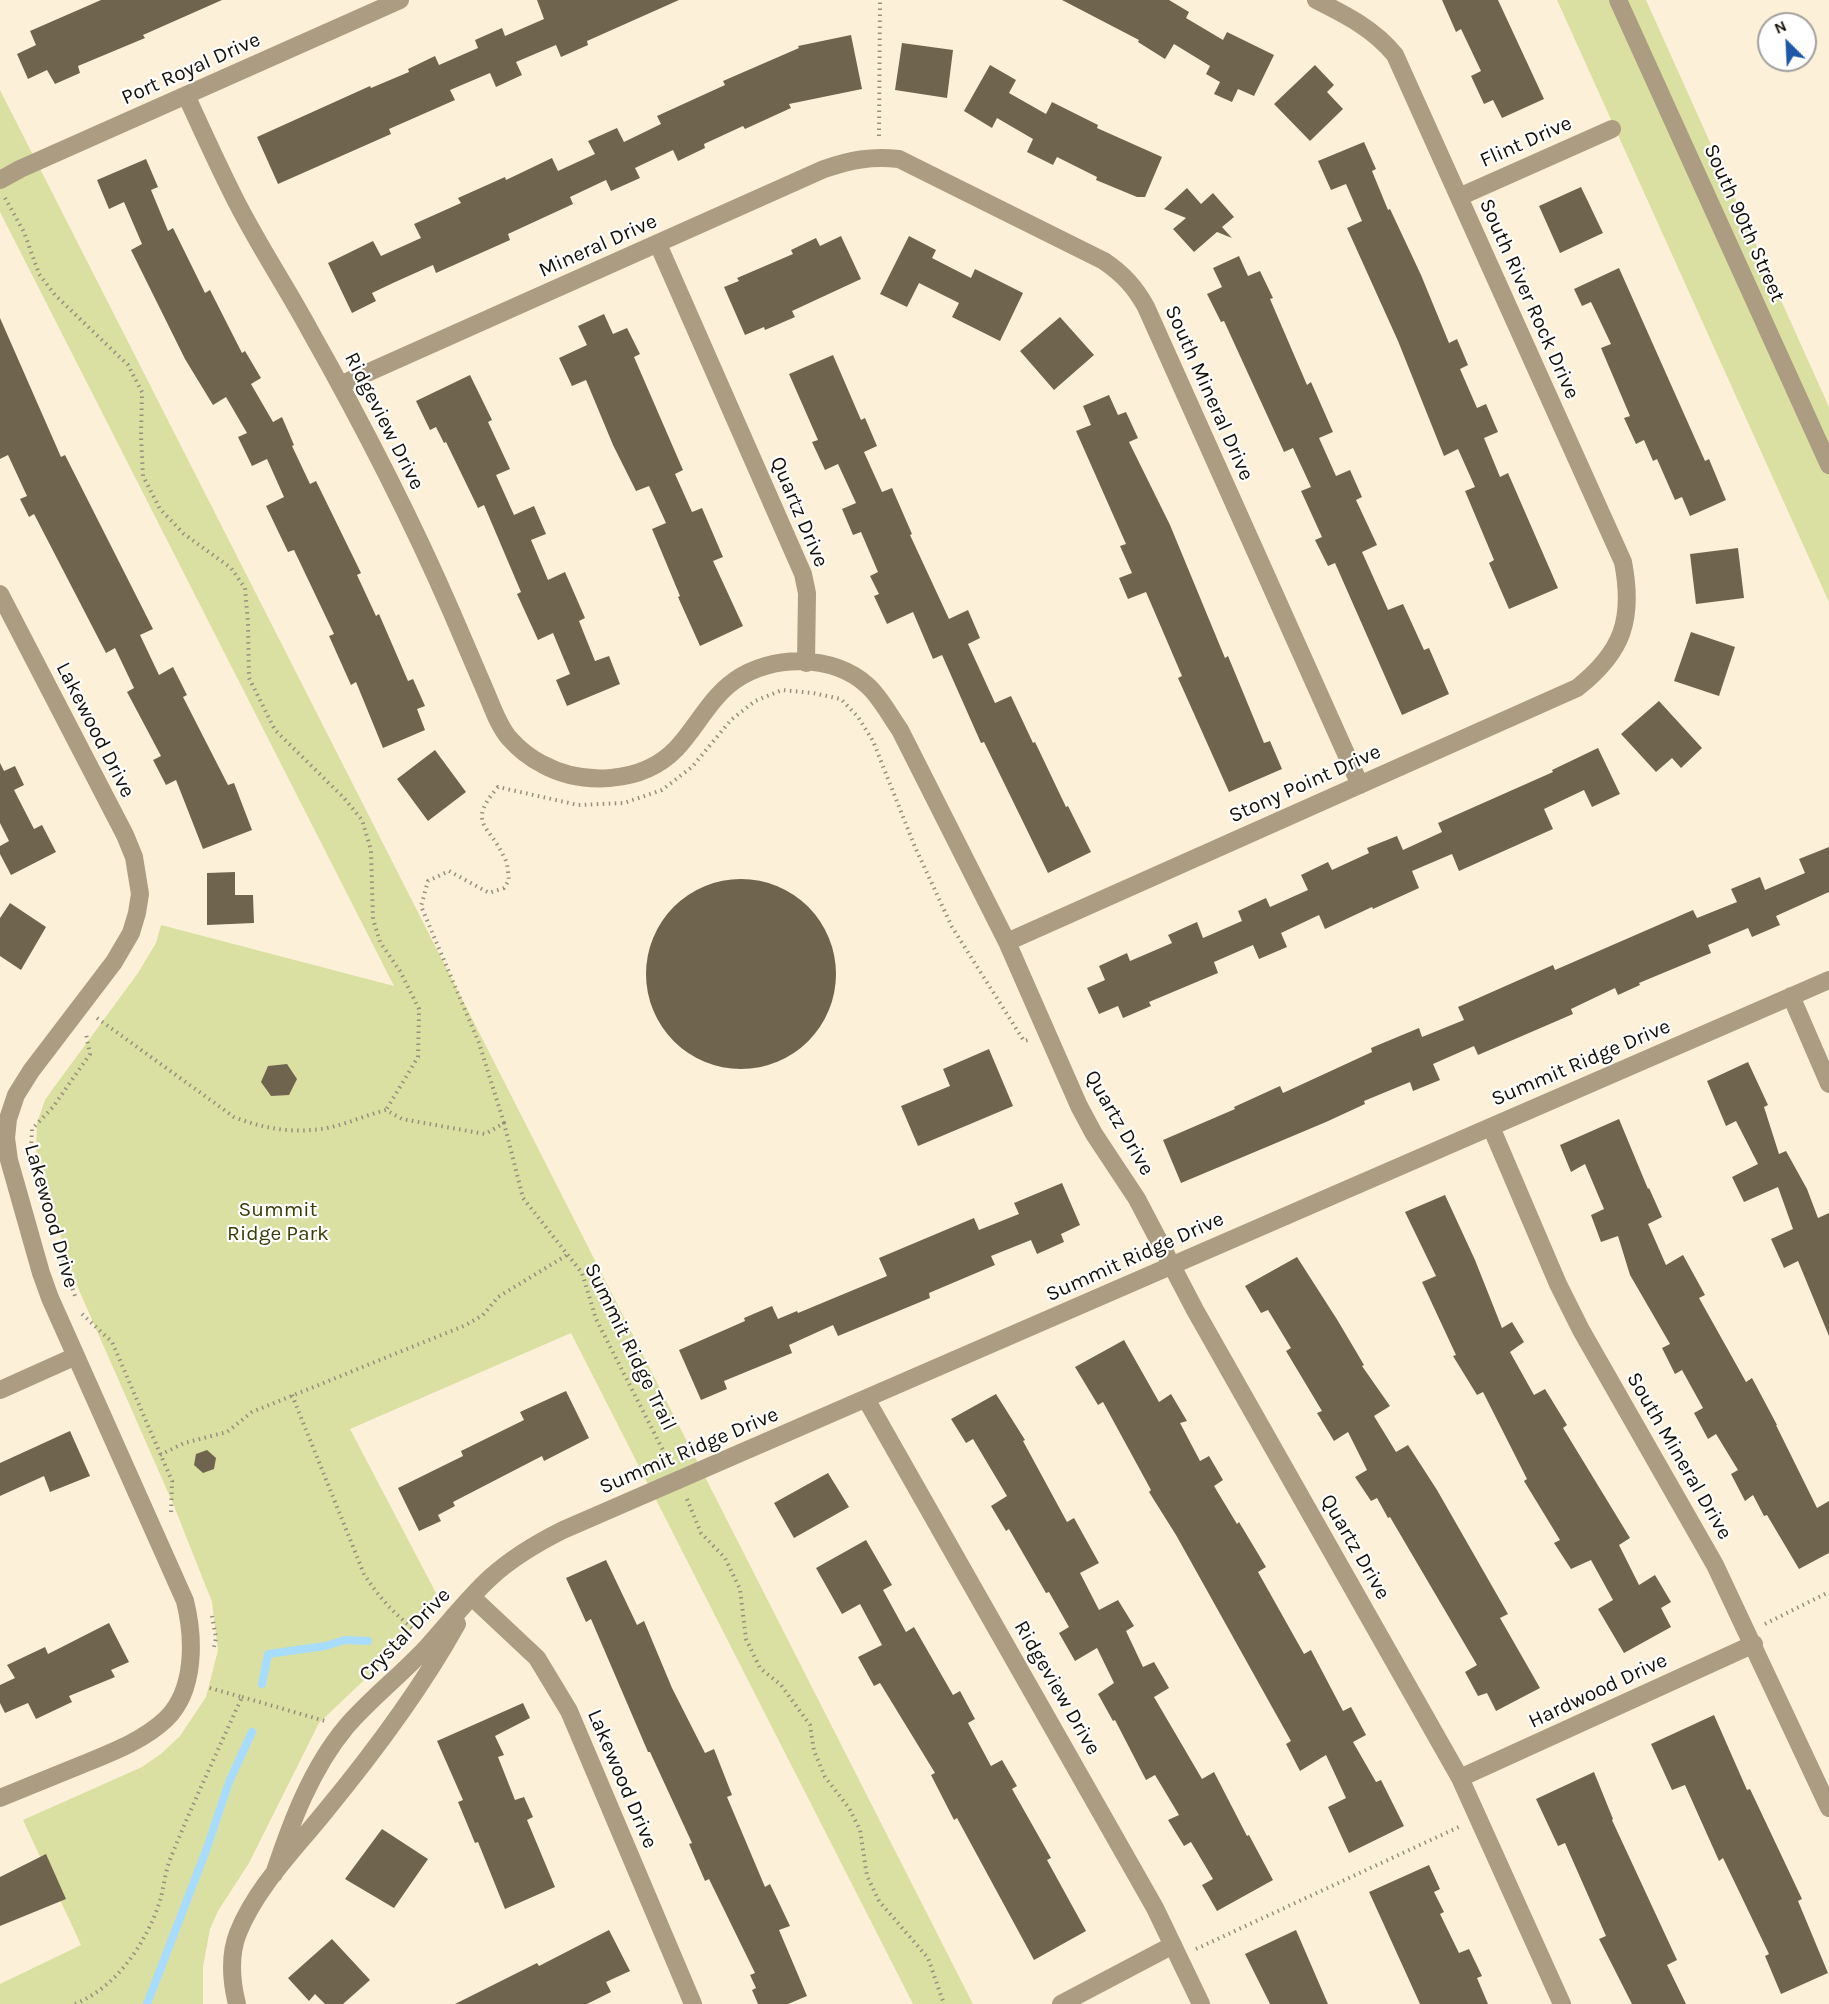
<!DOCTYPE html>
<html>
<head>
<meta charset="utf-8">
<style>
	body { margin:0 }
	#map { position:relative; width:1829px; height:2004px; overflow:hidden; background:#fcf1d8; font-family:Karla,sans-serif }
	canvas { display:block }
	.north { position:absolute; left:1757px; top:12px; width:60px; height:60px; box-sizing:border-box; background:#fff; border:2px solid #a1a09d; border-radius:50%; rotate:336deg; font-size:16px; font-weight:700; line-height:24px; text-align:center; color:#151109 }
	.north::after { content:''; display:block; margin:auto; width:21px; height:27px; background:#1e58a9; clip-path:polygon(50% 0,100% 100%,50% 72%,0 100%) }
</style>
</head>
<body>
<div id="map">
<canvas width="1829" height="2004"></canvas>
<div class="north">N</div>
</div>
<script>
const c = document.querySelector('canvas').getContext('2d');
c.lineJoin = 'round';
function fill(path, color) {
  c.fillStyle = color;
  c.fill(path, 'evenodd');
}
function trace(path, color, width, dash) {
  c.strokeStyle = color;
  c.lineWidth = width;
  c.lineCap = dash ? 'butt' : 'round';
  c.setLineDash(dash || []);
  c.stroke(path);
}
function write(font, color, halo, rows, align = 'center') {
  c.font = font + ' Karla,sans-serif';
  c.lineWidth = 4.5;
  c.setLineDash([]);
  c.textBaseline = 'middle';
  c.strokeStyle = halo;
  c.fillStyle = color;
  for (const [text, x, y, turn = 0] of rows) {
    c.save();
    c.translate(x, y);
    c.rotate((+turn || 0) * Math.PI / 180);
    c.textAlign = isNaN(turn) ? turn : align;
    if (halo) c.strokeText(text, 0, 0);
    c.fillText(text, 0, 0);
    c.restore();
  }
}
fill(new Path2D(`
	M1557,0h89l183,407v195z
	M0,90l973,1914h-60l-342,-671 -221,96 86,164 -37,54 -80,76 -70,140 -31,48 -8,18 -7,38v37h-203v-20l81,-39 -58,-125 119,-53 20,-14 18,-17 26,-39 12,-47 -6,-48 -38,-96 -103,-234 -35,-122 1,-27 8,-23 7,-10 86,-117 18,-30 5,-18 233,61 -394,-774z`), '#dae0a1');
trace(new Path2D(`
	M262,1684l6,-30 57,-8 20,-6 23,1
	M147,2004l60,-156 22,-66 23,-50`), '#a8dcfe', 8);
fill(new Path2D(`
	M101,0h121l-79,35 2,3 -67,28 2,7 -25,11 -8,-14 -19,9 -11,-25 19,-9 -6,-14z
	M537,0h142l-92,41 1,4 -27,12 -5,-12 -40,17 6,13 -26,12 -6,-14 -40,17 5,10 -66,29 2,5 -113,50 -21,-47 113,-51 1,2 38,-16 -1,-3 27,-13 4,9 39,-17 -3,-8 27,-12 3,8 39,-17z
	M1062,0h107l20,12 -3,6 37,22 4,-8 47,23 -20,41 -16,-7 -6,13 -18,-8 6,-12 -14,-8 4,-8 -36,-22 -9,15 -27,-17 1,-2z
	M1442,0h56l46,99 -42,19 -9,-18 -9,4 -13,-28 10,-5 -20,-42 -5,3z
	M851,35l11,54 -73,15 2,4 -46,21 -2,-3 -39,18 1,4 -27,13 -5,-11 -38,18 5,10 -29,13 -5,-11 -36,17 3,7 -65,30 2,6 -74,33 -3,-8 -40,18 -21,10 4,8 -24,12 -24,-50 45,-22 8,15 40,-18 -7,-14 47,-21 -3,-5 47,-21 1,3 46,-22 6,13 37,-17 -7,-13 29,-13 7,14 37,-18 -4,-8 68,-31 -2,-4 76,-33 -1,-2z
	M902,43l51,7 -6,48 -52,-8z
	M990,65l26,15 -7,13 37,21 6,-12 46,23 -1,3 65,29 -17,40h-8l-41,-17 1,-3 -40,-20 -4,8 -26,-13 6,-13 -36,-21 -5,10 -28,-17z
	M1315,65l19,20 -7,7 16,17 -33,32 -36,-37z
	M1364,142l12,27 -4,2 16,39 2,-1 31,66 28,68 8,-4 11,26 -8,4 17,39 9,-4 12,28 -14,6 16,39 8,-4 50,115 -49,21 -20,-46 5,-3 -29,-69 10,-4 -17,-38 -14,7 -46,-115 -51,-113 15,-7 -16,-37 -15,6 -13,-29z
	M146,159l12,28 -7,3 17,41 5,-3 32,65 5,-3 32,63 3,-2 16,27 -10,6 22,38 9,-5 12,28 -2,1 18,38 6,-3 45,92 -4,2 19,41 3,-2 29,67 5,-2 12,27 -8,3 8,21 -42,18 -27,-66 -5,3 -22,-49 5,-2 -40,-84 -6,2 -22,-46 18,-9 -17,-38 -15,7 -14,-29 9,-4 -21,-36 -13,8 -28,-46 -54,-109 11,-6 -18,-42 -15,7 -12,-29z
	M1581,187l22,46 -43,20 -21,-47z
	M1187,188l14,16 12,-11 21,24 -12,10 10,11 -15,-6 -23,20 -21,-23 13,-11 -22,-9z
	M841,236l20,43 -69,32 3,6 -30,13 -1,-3 -19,8 -21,-48 15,-6 -2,-3 56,-24 -2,-4 25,-12 4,8z
	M909,236l27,14 -4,8 39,20 4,-9 48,24 -23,48 -48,-24 7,-14 -40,-20 -12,24 -27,-13z
	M1239,256l9,20 12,-5 13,27 -3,1 37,86 4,-3 22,50 -14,6 17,38 14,-6 12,27 -6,3 21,45 -15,7 26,58 15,-6 21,46 5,-2 20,46 -47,21 -67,-152 -7,3 -13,-26 7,-3 -21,-46 10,-4 -18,-39 -9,4 -60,-131 -3,1 -14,-28 15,-7 -9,-19z
	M1619,268l86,193 4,-2 17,41 -36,16 -8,-19 -7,3 -18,-41 -4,2 -9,-21 -8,4 -12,-26 6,-2 -29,-68 10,-4 -20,-42 -9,4 -8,-17z
	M604,314l9,20 14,-6 13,26 -6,3 49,113 -8,4 17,38 10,-4 21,49 -10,4 30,65 -43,20 -22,-49 2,-1 -28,-67 14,-6 -17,-37 -13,5 -23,-46 -27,-65 -14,6 -13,-28 28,-13 -9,-19z
	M1060,317l34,38 -40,35 -34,-39z
	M0,318l61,139 4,-2 88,174 -13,6 19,40 14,-8 14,28 -4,2 45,88 6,-2 18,47 -49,19 -27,-69 -10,5 -13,-25 8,-4 -34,-64 7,-4 -19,-40 -9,5 -72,-139 -5,3 -9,-18 7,-3 -19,-41 -8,4z
	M833,355l28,65 4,-2 12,28 -13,6 18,40 10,-4 20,46 -2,1 39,84 19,-9 12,28 -12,6 27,59 16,-7 22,47 2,-1 31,65 2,-1 23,46 -43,21 -64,-131 -3,1 -39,-88 -9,4 -20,-47 -26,12 -13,-28 5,-2 -9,-18 8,-4 -17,-40 -8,3 -11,-26 14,-6 -18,-39 -13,6 -13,-28 6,-2 -29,-66z
	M470,375l22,45 -4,2 22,47 -14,6 18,40 20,-9 12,28 -15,6 17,40 17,-8 20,46 -6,3 16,40 14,-5 11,28 -53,22 -11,-26 14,-6 -17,-41 -15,7 -21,-46 4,-2 -37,-87 -6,3 -32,-66 -2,1 -8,-16 -6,3 -14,-29z
	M1109,395l9,20 8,-3 12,26 -9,4 41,83 55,133 3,-2 36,87 6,-2 12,28 -53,23 -51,-114 4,-2 -36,-84 -18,7 -9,-21 13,-5 -12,-27 6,-2 -50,-113 15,-6 -8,-19z
	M1738,548l6,50 -48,6 -6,-50z
	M1691,632l44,15 -16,49 -45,-15z
	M1659,701l43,47 -21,20 -9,-10 -16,14 -35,-38z
	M1598,748l22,46 -28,13 -8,-17 -40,19 9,20 -94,42 -7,-17 -40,17 7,17 -46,21 -1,-2 -47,22 -6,-14 -38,18 6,14 -28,12 -6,-14 -39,17 4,11 -69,29 2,4 -28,12 -5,-12 -19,8 -12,-26 18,-8 -6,-14 28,-13 3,8 42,-18 -4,-8 29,-13 6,16 39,-17 -4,-10 28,-13 4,9 38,-17 -7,-15 27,-13 4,8 37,-17 -2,-5 30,-12 6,14 39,-18 -4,-9 115,-51 -1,-2z
	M435,750l31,42 -38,29 -31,-42z
	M0,763l4,8 11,-5 9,19 -10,5 20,39 8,-4 14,27 -45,23 -11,-21v-8l9,-5 -9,-18z
	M1829,847v45l-53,24 4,9 -28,12 -4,-9 -40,17 3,8 -72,30 1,2 -22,10 -3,-7 -44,21 2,5 -95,41 -4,-9 -41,18 7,16 -27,11 -3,-9 -46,19 1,3 -39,18 -145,61 -18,-43 72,-31 -1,-2 46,-21 3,7 89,-41 -1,-4 48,-20 3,9 42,-17 -6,-13 95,-42 2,5 138,-60 4,8 40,-16 -6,-13 29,-12 5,13 40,-17 -6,-14z
	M235,872v23h18l1,28 -47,2v-52z
	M646 974a95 95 0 1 1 190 0a95 95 0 1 1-190 0Z
	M10,903l36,24 -25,43 -21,-14v-38z
	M989,1049l24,57 -95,40 -17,-40 49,-20 -7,-17z
	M1748,1062l20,43 -4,2 15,47 7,-3 21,38 11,29 11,-5v123l-31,-75 -14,7 -13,-29 22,-10 -15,-42 -34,15 -12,-25 26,-13 -22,-43 -10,5 -19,-45z
	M287,1064l10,15 -8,16 -18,1 -10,-14 7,-16z
	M1619,1119l29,70 1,-1 13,29 -14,7 18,41 17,-10 22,40 -6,3 47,84 6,-4 25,47h-1l41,83 12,-7v52l-30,16 -32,-54 -3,1 -11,-21 -8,6 -14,-27 7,-4 -22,-36 -8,5 -14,-26 9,-5 -21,-38 -7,4 -13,-26 8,-4 -40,-69 -12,-39 -17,6 -10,-27 13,-6 -19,-45 -14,8 -11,-27z
	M1062,1183l18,42 -19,9 3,8 -27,12 -6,-14 -40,16 4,9 -66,28 1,5 -92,38 -5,-11 -44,20 3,8 -68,28 3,8 -26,11 -22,-50 66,-29 -1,-3 28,-12 6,13 19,-8 1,2 89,-37 -8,-18 95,-40 5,12 40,-16 -5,-11z
	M1445,1195l30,65 27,68 10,-6 12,20 -14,10 24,43 11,-6 22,36 -4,3 67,110 -11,7 20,40 16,-10 16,27 -10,6 10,19 -47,26 -26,-44 15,-9 -22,-40 -20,9 -17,-26 6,-3 -36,-59 3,-2 -44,-87 -6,3 -24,-39 3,-1 -34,-73 14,-6 -31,-64z
	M1297,1257l41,64 26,44 -2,1 28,40 -16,10 22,36 12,-7 29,45 71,124 -8,4 40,70 -44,23 -9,-18 -9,3 -13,-24 12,-7 -87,-148 -2,1 -11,-20 -6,3 -16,-24 12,-7 -19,-38 -14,9 -17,-28 5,-2 -36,-60 5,-3 -23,-38 -7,3 -16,-27z
	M1124,1340l35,62 12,-8 16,27 -7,2 20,38 9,-5 14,24 -9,6 23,38 2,-2 27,45 -8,5 46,82 7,-4 32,61 8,-4 15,28 -13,7 23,40 5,-2 23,46 -55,27 -21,-46 18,-9 -20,-43 -26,16 -14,-27 5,-3 -115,-206 -27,-43 2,-2 -48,-88 -5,3 -23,-38z
	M566,1391l23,47 -45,23 -2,-5 -89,46 2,4 -17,9 3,6 -22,10 -21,-43 65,-32 -2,-5 63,-31 -4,-8z
	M996,1394l29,46 -2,1 44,81 7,-4 25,45 -19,10 19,37 19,-10 16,26 -8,5 17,36 11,-5 15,26 -15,9 48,82 12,-7 33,64 2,-1 24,45 -56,31 -15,-26 11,-6 -22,-37 -7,4 -16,-26 11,-5 -24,-40 -9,5 -31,-60 -2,1 -15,-27 16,-11 -17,-35 -22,13 -16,-28 10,-6 -20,-35 -3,1 -37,-64 -3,2 -15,-25 16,-10 -34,-57 -7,4 -15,-24z
	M70,1431l20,45 -40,16 -6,-16 -44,20v-33z
	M207,1450l9,8 -2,11 -11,4 -9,-8 2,-11z
	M828,1473l21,34 -55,31 -20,-35z
	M866,1540l26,45 -9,5 23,42 8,-5 39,68 7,-4 15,28 -7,4 23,43 11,-6 15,26 -5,3 39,69 -4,2 39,71 -52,29 -77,-142 -3,2 -23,-45 4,-2 -55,-90 -6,3 -16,-29 24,-12 -22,-41 -18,10 -26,-46z
	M606,1560l31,65 7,-4 28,67 33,65 9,-4 18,46 -5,2 38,90 5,-3 20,42 -11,4 28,66 -19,8h-30l-6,-14 4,-2 -6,-13 5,-2 -46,-94 -4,2 -16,-37 3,-1 -42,-91h-2l-57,-133 -5,3 -20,-44z
	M109,1623l20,39 -18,8 4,7 -46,19 3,6 -36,17 -8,-16 -23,10 -5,-10v-18l15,-7 -8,-13 38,-18 3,7z
	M523,1703l7,15 -35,18 9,19 -6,2 17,43 9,-3 9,20 -6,3 28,67 -50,22 -27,-67 -3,1 -17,-41 5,-2 -26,-59z
	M1714,1715l33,75 3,-1 52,110 -4,2 30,72 -47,21 -16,-38 4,-2 -46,-96 -4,3 -34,-76 -13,5 -21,-46z
	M1594,1772l19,47 -1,1 65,140 -10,5 19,39h-54l-33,-65 7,-3 -41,-93 -7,3 -22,-47z
	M382,1829l46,30 -34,49 -49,-29z
	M46,1854l20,45 -66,27v-49z
	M1429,1865l11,24 -6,3 10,20 -4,2 19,39 10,-4 13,27 -5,2 11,26h-68l-51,-112z
	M609,1930l21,41 -24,11 5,10 -24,12h-132l82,-41 2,3z
	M1296,1930l32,74h-58l-25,-50z
	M332,1939l38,41 -27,24h-18l-10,-10 -6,7 -21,-23z`), '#6f654f');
trace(new Path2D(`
	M879,136l1,-136
	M5,198l19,34 15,42 16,21 73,70 14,27 -1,44 2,40 17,33 24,25 47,34 14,20 3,35 1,55 26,52 69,68 18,22 9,30 2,69 7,23 20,29 19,38 -1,48 -32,53
	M97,1018l137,99c31,12 60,17 93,11 20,-4 39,-13 59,-18l16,9 83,15 19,-11 19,75 59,75 14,46 73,143
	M504,1123l-25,-80 -58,-137 7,-25 21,-10 40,22 15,-5 5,-8c-1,-7 -1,-17 -5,-23 -15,-33 -38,-33 -6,-70l80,18 46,-2 38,-13 30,-23 39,-47 24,-19 27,-11 31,3 28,6 17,18 15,24 42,106 37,80 72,114 4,-1
	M31,1149l1,-20 21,-22 37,-53 -4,-20
	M59,1249l17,50
	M82,1314l30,28 60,139 -1,34
	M292,1395l72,179c14,22 30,40 51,56
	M160,1455l24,-12 43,-11 25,-20 214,-87 17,-10 15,-18 69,-42
	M687,1499l14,34 24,25 15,31 6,50 14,29 21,17 29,40 4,26 11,26 24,31 11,22 7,46 12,25 49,57 16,46
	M212,1616l4,22 -2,9
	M1765,1624l64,-32
	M242,1697l83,24
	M1196,1949l265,-123
	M75,2004c42,-17 71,-61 85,-103 4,-14 5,-30 11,-44 22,-54 47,-107 71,-160l-36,-10`), '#978f7e', 4, [1.5, 4.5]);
trace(new Path2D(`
	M1618,0l211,465
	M186,95c15,33 30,66 46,98 23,47 52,90 77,136 52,92 101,187 143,284 11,26 22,51 33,77 7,16 13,35 24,48 9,10 21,20 33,26 40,22 100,20 134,-15 20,-21 34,-51 58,-68 37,-27 100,-27 134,5 13,12 22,30 32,44l107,212 72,164 15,28 43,65 58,111 265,468 102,226
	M0,180l20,-11 380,-169
	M1459,197l153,-68
	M658,244l145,330 4,19 -1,70
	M340,385l484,-216c27,-9 46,-13 75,-10l205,102c19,13 31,26 42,46l214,478
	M0,594l125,241 9,22 6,37 -3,19 -6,20 -17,29 -83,109 -15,24 -8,24 -2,19 3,22 32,113 9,25 135,303c9,36 11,89 -19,118 -23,22 -56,34 -85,46 -27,11 -54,22 -81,33
	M1007,942l570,-254c46,-36 57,-69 46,-126l-228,-507c-21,-26 -49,-40 -79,-55
	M1791,996l38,88
	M1491,1127l67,157 23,46 134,235 114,243
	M0,1390l76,-34
	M866,1399l289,509 46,96
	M472,1597l65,61 32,53 124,293
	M1460,1778l294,-134
	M274,1874c17,-51 37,-105 72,-147 24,-28 55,-52 81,-80 21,-23 41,-49 64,-70 22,-20 46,-34 72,-47l1266,-550
	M237,2004c-6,-24 -8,-48 1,-71 18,-45 55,-82 85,-119 47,-57 98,-125 134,-190
	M1061,2004l112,-59`), '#ac9c82', 18);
write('21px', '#151109', '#fff', [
	["Port Royal Drive",191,69,-24],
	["Flint Drive",1526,142,-24],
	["South 90th Street",1744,223,66],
	["Mineral Drive",598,246,-24],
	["South River Rock Drive",1529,299,66],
	["South Mineral Drive",1209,393,66],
	["Ridgeview Drive",384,421,63],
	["Quartz Drive",799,512,67],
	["Lakewood Drive",95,730,63],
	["Stony Point Drive",1305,784,-24],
	["Summit Ridge Drive",1581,1063,-23],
	["Quartz Drive",1119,1123,60],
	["Lakewood Drive",51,1216,74],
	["Summit Ridge Drive",1135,1257,-24],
	["Summit Ridge Trail",630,1347,64],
	["Summit Ridge Drive",689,1451,-23],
	["South Mineral Drive",1679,1456,60],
	["Quartz Drive",1355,1547,60],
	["Crystal Drive",405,1635,-46],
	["Ridgeview Drive",1057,1688,60],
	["Hardwood Drive",1598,1691,-25],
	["Lakewood Drive",622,1779,67]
]);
write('21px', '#393c06', '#fff', [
	["Summit",278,1210],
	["Ridge Park",278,1234]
]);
</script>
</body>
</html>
